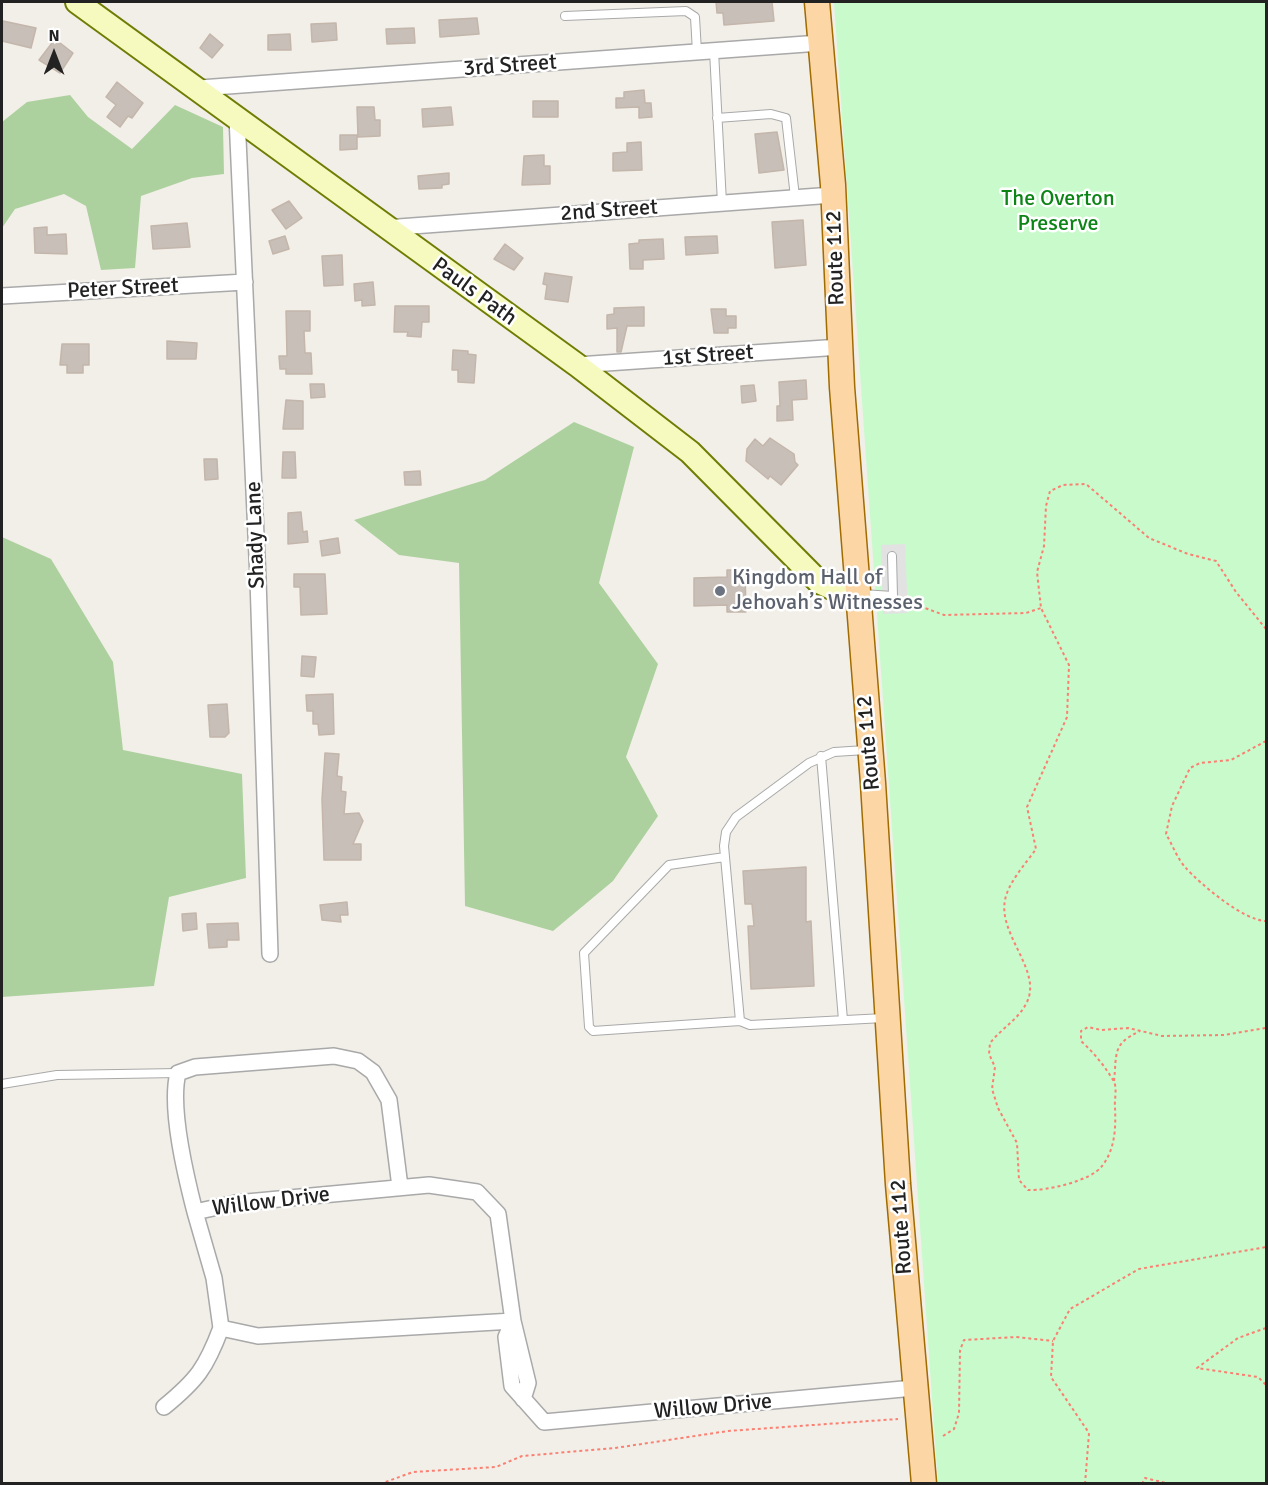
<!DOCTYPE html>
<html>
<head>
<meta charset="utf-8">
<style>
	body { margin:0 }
	#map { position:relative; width:1268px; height:1485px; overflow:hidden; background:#f2efe9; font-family:Signika,sans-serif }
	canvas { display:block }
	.frame { position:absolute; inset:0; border:3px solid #222; pointer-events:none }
	.north { position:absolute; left:24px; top:24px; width:60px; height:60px; -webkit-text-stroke:4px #fff; paint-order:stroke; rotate:0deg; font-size:16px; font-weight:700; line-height:24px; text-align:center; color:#222 }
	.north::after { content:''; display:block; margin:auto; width:21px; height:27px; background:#222; clip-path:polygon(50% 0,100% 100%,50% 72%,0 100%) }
</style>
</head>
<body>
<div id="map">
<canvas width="1268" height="1485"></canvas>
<div class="frame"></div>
<div class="north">N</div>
</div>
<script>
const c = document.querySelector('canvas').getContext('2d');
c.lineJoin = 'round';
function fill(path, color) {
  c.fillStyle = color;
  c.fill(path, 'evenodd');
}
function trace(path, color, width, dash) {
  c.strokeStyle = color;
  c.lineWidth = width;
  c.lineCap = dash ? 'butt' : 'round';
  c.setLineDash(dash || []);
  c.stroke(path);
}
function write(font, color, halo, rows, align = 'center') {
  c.font = font + ' Signika,sans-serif';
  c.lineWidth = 5;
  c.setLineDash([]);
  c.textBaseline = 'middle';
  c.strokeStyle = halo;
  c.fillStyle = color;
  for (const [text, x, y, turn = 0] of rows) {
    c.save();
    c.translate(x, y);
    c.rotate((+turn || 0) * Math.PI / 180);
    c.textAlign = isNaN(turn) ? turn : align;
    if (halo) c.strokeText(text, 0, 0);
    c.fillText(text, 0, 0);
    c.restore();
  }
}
fill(new Path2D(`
	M70,95l18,22 44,32 43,-44 48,22 1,47 -32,4 -51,18 -6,72 -34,2 -15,-64 -22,-12 -49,15 -13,19v-106l25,-20z
	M574,422l60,25 -35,136 59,81 -32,93 32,59 -45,65 -60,50 -88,-25 -6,-343 -60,-8 -45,-35 131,-40z
	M2,537l49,22 62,103 10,88 119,24 4,104 -77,19 -15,89 -152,11z`), '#add19e');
fill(new Path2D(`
	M834,2h432v1481h-328z`), '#c8facc');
fill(new Path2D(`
	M905,544l3,69 -25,1 -2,-69z`), '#e2e2e2');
const building = new Path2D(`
	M716,2h56l2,19 -50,4 -1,-12h-6z
	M477,18l2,16 -39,3 -1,-17z
	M3,21l33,7 -5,20 -29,-7z
	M336,23l1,17 -25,2 -1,-18z
	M414,28l1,15 -28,1 -1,-15z
	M210,34l13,11 -11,13 -12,-10z
	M290,34l1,16h-23v-15z
	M55,39l18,14 -13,20 -21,-13z
	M117,82l26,21 -11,15 -4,-2 -8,11 -13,-10 9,-12 -10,-8z
	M644,90l1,13h6l1,14 -13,1v-11l-23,1v-10h8v-6z
	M533,101h25v16h-25z
	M357,107h17l1,13h5v16l-22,1z
	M451,107l2,18 -30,2 -1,-18z
	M777,132l7,38 -25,3 -4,-39z
	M340,135h17v14l-17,1z
	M641,142l1,28 -29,1v-18l14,-1v-9z
	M544,155v11h6v18l-28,1 2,-29z
	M449,173v11l-7,1v3l-23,1 -1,-13z
	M289,201l13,17 -16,11 -14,-19z
	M803,220l3,45 -31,3 -3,-46z
	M187,223l3,24 -37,2 -2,-23z
	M47,227v8l19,-1 1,20 -32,-1 -1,-25z
	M285,236l4,13 -16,5 -4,-13z
	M717,236l1,17 -32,2 -1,-18z
	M663,239l1,20 -21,1v9h-13l-1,-25 10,-1v-3z
	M505,244l18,14 -9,12 -20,-11z
	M342,255l1,30 -19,1 -2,-30z
	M545,273l27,4 -4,25 -23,-3 2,-14 -4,-1z
	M373,282l2,23 -13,1v-6l-7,1 -1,-17z
	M395,306h34v16h-7l-1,15 -14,-1 1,-4h-14z
	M644,307v19h-17l-6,26h-4v-24l-10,1v-14l7,-1v-6z
	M711,309h15v7h10v12h-8v5h-14z
	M286,311h24v20h-6l1,22h6l1,21h-26v-5h-6l-1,-13h8z
	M167,341l30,2 -1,16h-29z
	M62,344h27v21h-6v8h-16v-8h-7z
	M453,350l15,1v3l8,1 -2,28 -16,-1v-12h-6z
	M806,380l1,19 -15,1 1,20 -16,1v-15h3l-1,-24z
	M310,384h14l1,13 -14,1z
	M754,385l2,16 -14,2 -1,-17z
	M286,400l17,1v28h-20z
	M770,438l24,16 1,8 3,3 -17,20 -11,-9 -2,3 -22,-18 1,-12 8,-10 8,7z
	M283,452h12l1,26h-14z
	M204,459h13l1,20 -13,1z
	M420,471l1,14h-16l-1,-13z
	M301,512l2,20 4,-1 1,11 -20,2v-31z
	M338,538l2,15 -18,3 -2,-15z
	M727,570h18l1,42h-19v-7l-33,1v-28l33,-1z
	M294,574h31l2,40 -26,1 -1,-28h-6z
	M302,656l14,1 -2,20 -13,-1z
	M333,694l1,40 -15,1 -1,-11h-5v-13h-6l-1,-16z
	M227,704l2,29 -4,4h-15l-2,-32z
	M325,753l14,1 -2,22 5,1 -1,14 5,1 -2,22 15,-1 4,8 -10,23h8v16h-37l-2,-61z
	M806,867v55l5,-1 3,65 -63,3 -3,-63h6l-2,-22h-7l-2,-33z
	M347,902l1,13h-8l1,7 -19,-2 -2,-15z
	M196,913l1,16 -14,2 -1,-17z
	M238,923l1,17h-12v7l-18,1 -2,-24z`);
fill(building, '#c7bfb8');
trace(building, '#c4b6ab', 1.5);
const lane = new Path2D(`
	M565,16l121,-5 9,6 2,35
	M714,51l8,152
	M717,118l54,-4 15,4 9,79
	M862,594l31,2 -1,-40
	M866,750l-32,2 -25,11 -73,54 -10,15 -2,14 16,175 10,4 134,-7
	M821,756l22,264
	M725,857l-56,8 -85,88 5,74 4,4 147,-10
	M2,1084l55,-9 121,-2`);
const street = new Path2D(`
	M200,88l620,-45
	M237,117l21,462 12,375
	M385,228l448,-33
	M2,296l243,-14
	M577,365l263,-18
	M195,1212c-9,-35 -26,-104 -17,-139l17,-6 139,-11 24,5 15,11 16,28 11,87
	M513,1321l-255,15 -37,-8 -7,-50 -19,-66 41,-9 193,-18 48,7 21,22 15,107 15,62 -5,16
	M513,1321l-7,16 6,49 32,36 370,-34
	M164,1407c33,-27 42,-39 57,-79`);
const secondary = new Path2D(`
	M77,2l500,363 113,87 129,130 17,8 21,4`);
const primary = new Path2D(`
	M817,2l16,183 9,202 31,396 25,401 26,300`);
trace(lane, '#a9a9a9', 10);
trace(street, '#a9a9a9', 18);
trace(secondary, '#707d05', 26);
trace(primary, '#a06b00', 27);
trace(new Path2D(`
	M903,600l41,15 82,-2 15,-5
	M1266,629l-30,-37 -20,-31 -28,-7 -39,-16 -63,-54 -23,1 -13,6 -4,15 -2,40 -7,26 4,36 28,57 -2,52 -40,90 9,42c-10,14 -28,34 -31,51 -7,35 37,70 22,102 -8,17 -25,26 -37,41l-1,11 6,13 -3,22 6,19 19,35 2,37 9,10c18,1 63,-9 74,-24 13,-16 14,-39 13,-58 -1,-8 3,-21 -2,-28 -9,-15 -19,-27 -32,-39v-10l7,-4 13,3 27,-2 34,8 62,-1 42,-7
	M1266,741l-35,19 -31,3 -10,5 -18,38 -6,28c6,10 11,24 19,33 15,17 59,54 81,54
	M1114,1081c3,-28 -2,-37 26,-50
	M1266,1328l-28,10 -41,30 61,9 8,8
	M943,1436l11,-7 5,-16 1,-63 4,-10 52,-3 37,4
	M380,1484l33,-12 83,-5 26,-11 93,-8 113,-17 170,-12
	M1085,1484l4,-51 -38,-56 2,-36 17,-32 69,-40 127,-22
	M1142,1484l3,-6 25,6`), '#fa8072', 2, [3, 3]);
trace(lane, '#fff', 8);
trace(street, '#fff', 15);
trace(secondary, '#f7fabf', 22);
trace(primary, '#fcd6a4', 24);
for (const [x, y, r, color] of [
	[720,591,6,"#6b7280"]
]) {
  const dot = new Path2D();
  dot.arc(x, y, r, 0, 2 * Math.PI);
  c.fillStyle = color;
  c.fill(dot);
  trace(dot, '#fff', 2);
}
write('22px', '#222', '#fff', [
	["3rd Street",510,66,-4],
	["2nd Street",609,211,-4],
	["Route 112",836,258,-92],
	["Peter Street",123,289,-3],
	["Pauls Path",474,292,36],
	["1st Street",708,356,-4],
	["Shady Lane",256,535,-92],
	["Route 112",869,743,-95],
	["Willow Drive",271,1202,-7],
	["Route 112",902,1227,-94],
	["Willow Drive",713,1407,-5]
]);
write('22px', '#0c8416', '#fff', [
	["The Overton",1058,199],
	["Preserve",1058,224]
]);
write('22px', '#5b616d', '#fff', [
	["Kingdom Hall of",732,578],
	["Jehovah’s Witnesses",732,603]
], 'left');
</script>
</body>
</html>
